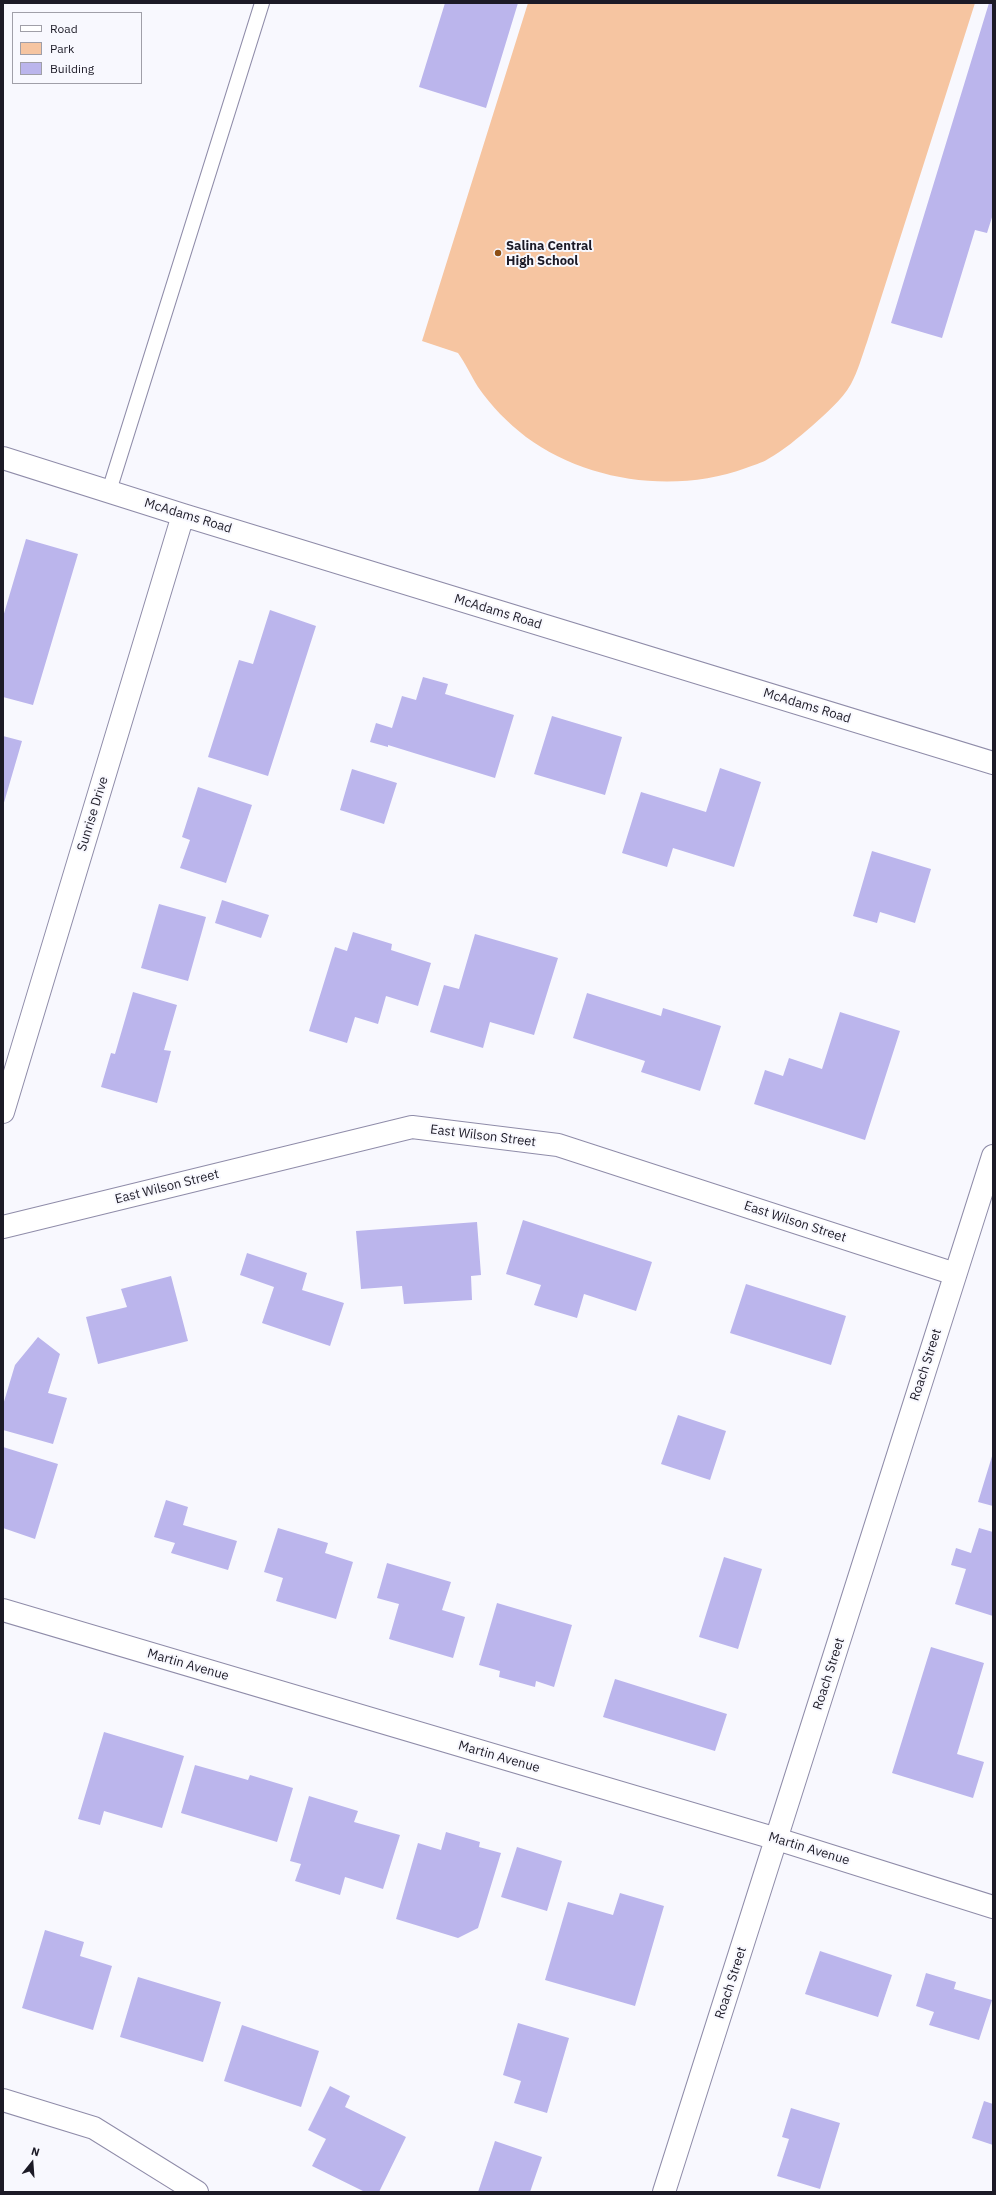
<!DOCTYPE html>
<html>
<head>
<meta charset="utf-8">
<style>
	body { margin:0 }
	#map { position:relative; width:996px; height:2195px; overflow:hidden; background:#f8f8fe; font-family:"IBM Plex Sans",sans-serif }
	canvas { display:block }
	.frame { position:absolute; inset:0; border:4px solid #1c1a26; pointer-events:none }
	.legend { position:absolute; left:12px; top:12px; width:130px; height:72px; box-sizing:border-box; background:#f8f8fe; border:1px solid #a09fa8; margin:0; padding:5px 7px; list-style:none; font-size:12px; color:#1c1a26 }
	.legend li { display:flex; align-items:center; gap:8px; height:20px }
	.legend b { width:20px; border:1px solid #a09fa8 }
	.north { position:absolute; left:12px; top:2143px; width:40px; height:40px; -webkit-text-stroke:3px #f8f8fe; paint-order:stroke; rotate:17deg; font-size:11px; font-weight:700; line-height:16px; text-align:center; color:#1c1a26 }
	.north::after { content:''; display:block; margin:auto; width:14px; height:18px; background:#1c1a26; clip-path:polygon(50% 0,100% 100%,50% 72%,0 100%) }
</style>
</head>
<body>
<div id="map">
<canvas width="996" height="2195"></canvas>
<div class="frame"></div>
<ul class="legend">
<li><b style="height:5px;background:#fff"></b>Road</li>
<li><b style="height:11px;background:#f6c5a1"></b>Park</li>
<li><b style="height:11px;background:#bbb5ec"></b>Building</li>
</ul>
<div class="north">N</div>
</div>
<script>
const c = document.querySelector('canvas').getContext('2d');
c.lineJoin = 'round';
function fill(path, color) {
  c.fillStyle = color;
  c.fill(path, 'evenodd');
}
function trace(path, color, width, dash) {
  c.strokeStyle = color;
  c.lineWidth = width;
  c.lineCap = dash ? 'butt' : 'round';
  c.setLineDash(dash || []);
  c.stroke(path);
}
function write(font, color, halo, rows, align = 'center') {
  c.font = font + ' "IBM Plex Sans",sans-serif';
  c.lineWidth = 4;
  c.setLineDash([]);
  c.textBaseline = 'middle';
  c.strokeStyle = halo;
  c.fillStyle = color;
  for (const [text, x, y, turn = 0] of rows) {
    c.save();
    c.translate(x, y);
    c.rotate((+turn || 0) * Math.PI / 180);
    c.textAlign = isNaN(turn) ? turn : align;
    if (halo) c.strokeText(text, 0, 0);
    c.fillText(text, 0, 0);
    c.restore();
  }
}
fill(new Path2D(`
	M528,3h447l-108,339c-5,14 -9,29 -16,42 -9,16 -26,30 -39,42 -14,12 -28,24 -44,33 -6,4 -15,6 -22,9 -71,26 -159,14 -220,-31 -18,-14 -35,-31 -48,-50 -7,-11 -12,-23 -20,-34l-36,-12z`), '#f6c5a1');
fill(new Path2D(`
	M445,3h73l-32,105 -67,-21z
	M989,3h4v211l-6,19 -12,-3 -33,108 -51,-15z
	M26,539l52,15 -45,151 -30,-8v-80z
	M270,610l46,16 -48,150 -60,-19 31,-97 14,4z
	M423,677l25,7 -3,10 69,21 -19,63 -107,-33v2l-18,-5 6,-19 16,5 10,-32 14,4z
	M552,716l70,21 -17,58 -71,-21z
	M3,736l19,5 -19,65z
	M720,768l41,14 -27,85 -61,-19 -6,19 -45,-14 19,-61 65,20z
	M352,769l45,14 -13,41 -44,-14z
	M198,787l54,18 -26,78 -46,-15 10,-28 -8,-3z
	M872,851l59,18 -16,54 -35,-11 -3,11 -24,-7z
	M222,900l47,15 -8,23 -46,-15z
	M159,904l47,13 -18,64 -47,-13z
	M353,932l39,12 -1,6 40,13 -13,43 -32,-10 -8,28 -23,-7 -8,26 -38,-12 26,-84 12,4z
	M475,934l83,24 -24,77 -44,-13 -7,26 -53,-16 14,-47 15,4z
	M133,992l44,13 -13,45 7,1 -14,52 -56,-16 10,-34 4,1z
	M587,993l74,23 2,-8 58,18 -21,65 -59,-19 4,-11 -72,-23z
	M840,1012l60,19 -35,109 -111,-36 11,-34 18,6 6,-18 33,11z
	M523,1220l129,42 -16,49 -52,-17 -7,24 -43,-13 7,-20 -35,-11z
	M477,1222l4,53 -10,1 1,24 -68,4 -2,-18 -41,3 -5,-58z
	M247,1253l60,20 -5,17 42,13 -14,43 -68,-23 12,-36 -34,-12z
	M171,1276l17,65 -90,23 -12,-47 41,-10 -6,-18z
	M746,1284l100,32 -15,49 -101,-32z
	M38,1337l22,17 -12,39 19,5 -14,46 -50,-14v-25l12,-40z
	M678,1415l48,16 -16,49 -49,-16z
	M3,1447l55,17 -23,75 -32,-11z
	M993,1453v53l-15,-4z
	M166,1500l22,7 -5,18 54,16 -9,29 -57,-17 4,-10 -21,-6z
	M278,1528l50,15 -3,10 28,9 -17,57 -60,-18 7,-23 -19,-6z
	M979,1528l14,4v84l-38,-12 11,-35 -15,-4 5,-17 15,5z
	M724,1557l38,12 -24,80 -39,-12z
	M387,1563l64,19 -9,28 23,7 -12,41 -64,-19 10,-35 -22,-6z
	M497,1603l75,22 -18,62 -18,-6 -1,6 -36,-10 1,-6 -21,-6z
	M931,1647l53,16 -27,91 27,8 -11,36 -81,-25z
	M615,1679l112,35 -12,37 -112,-34z
	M104,1732l80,24 -22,72 -58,-17 -4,14 -22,-6z
	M195,1765l53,15 2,-5 43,13 -16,54 -96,-29z
	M309,1796l49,15 -4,11 46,13 -17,54 -38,-12 -5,18 -45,-14 6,-17 -11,-3z
	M446,1832l34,10 -1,5 22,6 -23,75 -20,10 -62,-19 22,-76 23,7z
	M517,1847l45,14 -15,50 -46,-14z
	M620,1893l44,13 -29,100 -90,-26 23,-78 45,13z
	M45,1930l39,12 -4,14 32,10 -19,64 -71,-22z
	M820,1951l72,24 -14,42 -73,-23z
	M926,1973l30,9 -2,7 38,11 -13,40 -50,-15 5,-13 -18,-6z
	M138,1977l83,25 -18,60 -83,-25z
	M518,2023l51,15 -22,75 -33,-10 7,-22 -18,-6z
	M242,2025l77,26 -18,56 -77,-26z
	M330,2086l20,10 -5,11 61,30 -27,55h-14l-53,-26 14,-27 -18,-9z
	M984,2101l9,3v41l-21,-7z
	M791,2108l49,15 -20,66 -43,-13 12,-37 -7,-2z
	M495,2141l47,16 -12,35h-52z`), '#bbb5ec');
const service = new Path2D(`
	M109,491l153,-488`);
const minor = new Path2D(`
	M3,458l180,57 810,248
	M3,1112l180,-597
	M3,1227l409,-100 146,18 397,129
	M3,1610l774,229 216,68
	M3,2100l91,28 103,64
	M664,2192l329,-1036`);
trace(service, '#8f8ca9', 16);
trace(minor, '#8f8ca9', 24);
trace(service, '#fff', 14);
trace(minor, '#fff', 22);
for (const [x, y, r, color] of [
	[498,253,4,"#8d4f14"]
]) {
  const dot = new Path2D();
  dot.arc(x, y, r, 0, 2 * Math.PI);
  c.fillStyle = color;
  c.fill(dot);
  trace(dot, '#f8f8fe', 1.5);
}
write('bold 13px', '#1c1a26', '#f8f8fe', [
	["Salina Central",506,246],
	["High School",506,261]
], 'left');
write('13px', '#1c1a26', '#f8f8fe', [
	["McAdams Road",188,516,17],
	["McAdams Road",498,612,17],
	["McAdams Road",807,706,17],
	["Sunrise Drive",93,814,-73],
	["East Wilson Street",483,1136,7],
	["East Wilson Street",167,1187,-14],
	["East Wilson Street",795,1222,18],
	["Roach Street",926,1365,-72],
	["Martin Avenue",188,1665,16],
	["Roach Street",829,1674,-72],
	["Martin Avenue",499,1757,16],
	["Martin Avenue",809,1849,17],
	["Roach Street",731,1983,-72]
]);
</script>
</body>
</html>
